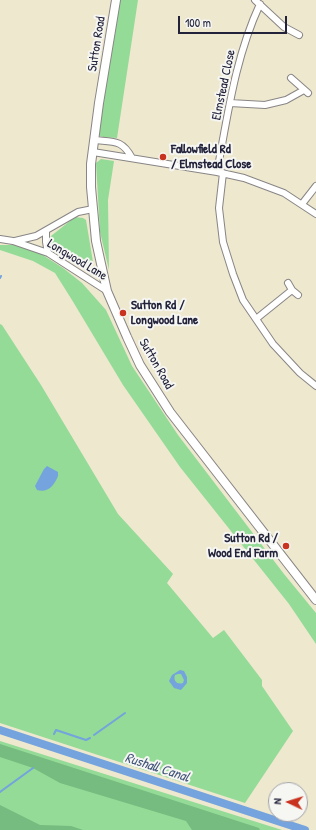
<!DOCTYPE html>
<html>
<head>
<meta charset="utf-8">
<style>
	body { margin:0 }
	#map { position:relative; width:316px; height:830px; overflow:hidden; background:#eee8cf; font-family:"Patrick Hand",sans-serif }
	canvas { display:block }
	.north { position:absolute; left:268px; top:782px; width:40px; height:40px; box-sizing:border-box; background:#f6f6f2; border:1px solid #a1a1a9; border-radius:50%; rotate:274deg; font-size:11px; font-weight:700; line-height:16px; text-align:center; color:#22223b }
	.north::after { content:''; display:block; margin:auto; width:14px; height:18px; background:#c8321e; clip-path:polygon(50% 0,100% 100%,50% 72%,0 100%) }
	.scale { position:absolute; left:178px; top:16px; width:109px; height:18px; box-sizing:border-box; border:2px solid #22223b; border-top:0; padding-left:5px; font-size:12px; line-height:14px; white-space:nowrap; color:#22223b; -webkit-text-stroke:3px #f6f6f2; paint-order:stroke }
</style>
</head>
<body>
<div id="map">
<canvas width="316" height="830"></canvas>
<div class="north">N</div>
<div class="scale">100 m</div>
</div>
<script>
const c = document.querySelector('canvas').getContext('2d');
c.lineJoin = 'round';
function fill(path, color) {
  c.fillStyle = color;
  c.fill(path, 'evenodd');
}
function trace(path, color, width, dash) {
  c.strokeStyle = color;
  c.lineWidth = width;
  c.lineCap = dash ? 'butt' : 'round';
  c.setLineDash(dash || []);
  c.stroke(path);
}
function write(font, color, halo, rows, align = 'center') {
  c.font = font + ' "Patrick Hand",sans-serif';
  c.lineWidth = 4;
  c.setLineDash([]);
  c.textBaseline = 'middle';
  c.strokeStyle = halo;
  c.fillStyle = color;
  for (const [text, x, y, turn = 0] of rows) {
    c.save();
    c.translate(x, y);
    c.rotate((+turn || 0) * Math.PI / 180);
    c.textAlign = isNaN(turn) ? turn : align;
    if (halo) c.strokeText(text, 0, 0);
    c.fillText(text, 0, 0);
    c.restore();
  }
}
fill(new Path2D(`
	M120,0h18l-21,138 -14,-1 -5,-2z
	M101,159l13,2 -6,39 1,70 -9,-38 -4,-69z
	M75,217l8,1 3,2 7,42 -1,3c-9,8 -31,-11 -41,-17 -2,-4 -2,-8 0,-12z
	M0,245h19l19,7 25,16 19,15 24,27 26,56 46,69 106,139 32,39v31l-27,-40 -109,-137 -57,-82 -51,-85 -17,-27 -22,-12 -33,-11z
	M0,324l2,1 39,60 77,129 55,60 -6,9 46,55 11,-8 38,50v6l31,45 -48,72 -245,-80z
	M0,741l282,89h-282z`), '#93db96');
fill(new Path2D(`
	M0,744l259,84 1,2h-68l-6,-9 -126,-38 -27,-15 -33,-11z
	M0,805l40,20 31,1 12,4h-83z`), '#76bb7f');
fill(new Path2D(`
	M47,466l11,6v4c-4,10 -10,17 -21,14l-2,-4 9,-17z
	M180,670l4,1 3,6v6l-6,7 -7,-2 -5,-7 3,-6zM178,674h3l3,6 -1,3c-6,2 -10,-2 -8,-8z`), '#74a3dd');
trace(new Path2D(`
	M0,278l1,-2
	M54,734l2,-4 30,10 4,-2
	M94,735l31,-22
	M0,792l33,-24`), '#74a3dd', 2);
trace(new Path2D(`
	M0,730l305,100`), '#74a3dd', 8);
const minor = new Path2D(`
	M255,0l29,27 15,8
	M291,78l17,15
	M230,103l35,2 21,-5 18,-10
	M94,140c19,2 28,-1 38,18
	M93,152l124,20 27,6 40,15 32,21
	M217,172c11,-58 18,-114 43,-168
	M223,173l-4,35 4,34 10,32 10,26 30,44 27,29 16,13
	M302,204l14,-18
	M46,231v11l2,11
	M0,239l13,2 35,12 59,38
	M15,241l21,-5 42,-24 15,-3
	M288,283l4,7 6,5
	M256,319l36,-29`);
const secondary = new Path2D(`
	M116,0l-17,103 -8,61v23l5,54 11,50 20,46 13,28 30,47 146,188`);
trace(minor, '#888585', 8);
trace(secondary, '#888585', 10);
trace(minor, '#fff', 6);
trace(secondary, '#fff', 8);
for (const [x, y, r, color] of [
	[163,157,4,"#c8321e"],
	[123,313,4,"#c8321e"],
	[286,546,4,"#c8321e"]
]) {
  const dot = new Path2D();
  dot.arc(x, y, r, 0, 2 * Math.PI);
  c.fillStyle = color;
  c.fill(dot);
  trace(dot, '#f6f6f2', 1.5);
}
write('13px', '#22223b', '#f6f6f2', [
	["Sutton Road",97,44,-81],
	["Elmstead Close",224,85,-78],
	["Longwood Lane",77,260,31],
	["Sutton Road",156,364,60]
]);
write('bold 13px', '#22223b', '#f6f6f2', [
	["Fallowfield Rd",171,150],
	["/ Elmstead Close",171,165],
	["Sutton Rd /",131,306],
	["Longwood Lane",131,321],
	["Sutton Rd /",278,539,"right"],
	["Wood End Farm",278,554,"right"]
], 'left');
write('italic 14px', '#43567c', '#f6f6f2', [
	["Rushall Canal",157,768,18]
]);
</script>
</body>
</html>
